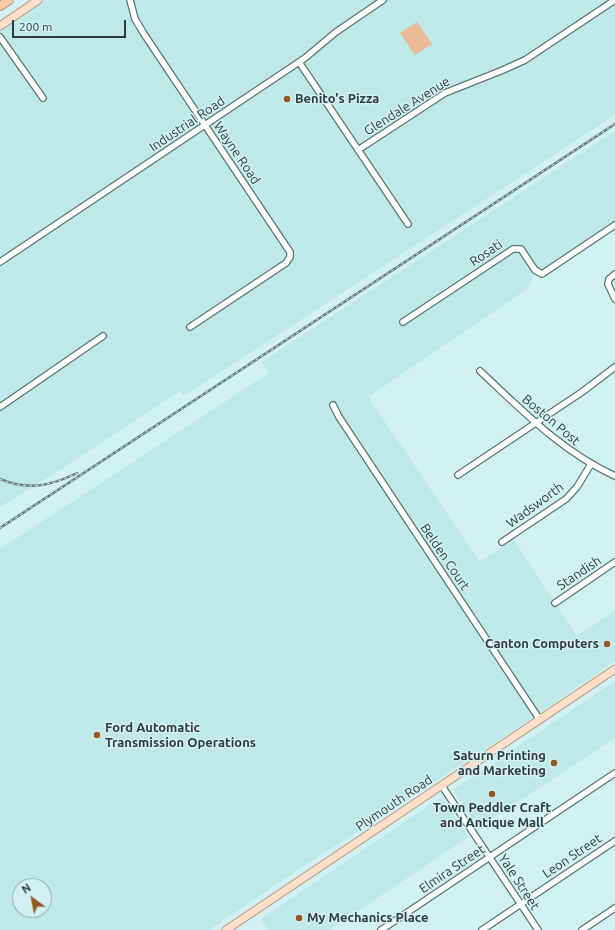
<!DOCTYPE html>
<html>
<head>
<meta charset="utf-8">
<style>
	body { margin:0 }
	#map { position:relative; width:615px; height:930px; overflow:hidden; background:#d2f1f2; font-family:Ubuntu,sans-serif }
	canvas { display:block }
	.north { position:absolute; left:12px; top:878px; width:40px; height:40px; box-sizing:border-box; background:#d2f1f2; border:1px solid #91a8a9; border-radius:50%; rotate:328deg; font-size:11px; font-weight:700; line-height:16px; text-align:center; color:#2f3b3b }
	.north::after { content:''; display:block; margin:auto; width:14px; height:18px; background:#975720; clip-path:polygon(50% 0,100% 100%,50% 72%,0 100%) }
	.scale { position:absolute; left:12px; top:20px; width:114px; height:18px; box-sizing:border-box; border:2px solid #2f3b3b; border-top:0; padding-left:5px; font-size:12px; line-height:14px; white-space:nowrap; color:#2f3b3b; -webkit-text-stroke:3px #d2f1f2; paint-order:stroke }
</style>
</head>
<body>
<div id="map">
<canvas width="615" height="930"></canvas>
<div class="north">N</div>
<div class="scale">200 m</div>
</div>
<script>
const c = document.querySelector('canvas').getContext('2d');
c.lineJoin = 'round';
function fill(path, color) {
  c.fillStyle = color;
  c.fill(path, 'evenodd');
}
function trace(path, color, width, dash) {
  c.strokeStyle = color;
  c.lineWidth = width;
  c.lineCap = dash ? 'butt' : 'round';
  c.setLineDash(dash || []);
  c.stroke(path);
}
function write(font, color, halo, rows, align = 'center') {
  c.font = font + ' Ubuntu,sans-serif';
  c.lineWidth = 3;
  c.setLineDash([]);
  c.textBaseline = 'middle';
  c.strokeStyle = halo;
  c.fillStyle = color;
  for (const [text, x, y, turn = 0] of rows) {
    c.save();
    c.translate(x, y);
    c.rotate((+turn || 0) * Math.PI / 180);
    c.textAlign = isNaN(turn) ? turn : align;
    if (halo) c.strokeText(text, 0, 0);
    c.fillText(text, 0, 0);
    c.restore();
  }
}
fill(new Path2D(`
	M41,0h574v115l-431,281 -4,-5 -125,82 -55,34v-479z
	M615,131v90l-67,45 -6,3 -4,-1 -11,21 -159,108 112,165 33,-23 64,97 38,-25v50l-105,72 -217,140 -84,57h-209v-381l269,-176 -7,-11zM20,886h24v24h-24z
	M615,681v57l-137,90 -25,-38z
	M441,797l27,40 -138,93h-62l-7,-11z`), '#bfe8e8');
fill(new Path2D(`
	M417,22l15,22 -17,11 -15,-22z`), '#ebba97');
const minor = new Path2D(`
	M130,0l5,19 9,15 146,218v5l-4,6 -96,64
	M0,37l43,61
	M299,62l109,162
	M358,150l87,-57 58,-23 22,-10 90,-60
	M0,262l305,-204 31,-26 47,-32
	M615,274l-6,5 -1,5 7,15
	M403,322l110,-73h8l14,21 7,4 73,-49
	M480,371c42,39 82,81 135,105
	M333,405l6,12 201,303
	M0,407l103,-71
	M458,475l124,-83 33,-25
	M502,542l64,-43 11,-12 14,-23
	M555,603l60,-41
	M442,786l96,144
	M381,930l234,-157
	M482,930l133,-89
	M582,930l33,-22`);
const major = new Path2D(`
	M0,26l38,-26
	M226,930l389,-261`);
const highway = new Path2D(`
	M0,6l9,-6`);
trace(minor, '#597576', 8);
trace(major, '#b49881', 9);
trace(highway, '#b49881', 10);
trace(minor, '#fff', 5.5);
trace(major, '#fddfca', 7);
trace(highway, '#fbcaa7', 8);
const rail = new Path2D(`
	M0,479c27,12 51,7 77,-6
	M0,528l615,-404`);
trace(rail, '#67797a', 2.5);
trace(rail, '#d2f1f2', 1, [3]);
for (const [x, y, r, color] of [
	[287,99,4,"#975720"],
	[607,644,4,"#975720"],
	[97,735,4,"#975720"],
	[554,763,4,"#975720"],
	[492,794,4,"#975720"],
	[299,918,4,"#975720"]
]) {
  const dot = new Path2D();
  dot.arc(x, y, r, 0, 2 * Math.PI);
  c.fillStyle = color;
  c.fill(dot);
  trace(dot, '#d2f1f2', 1.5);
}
write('bold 13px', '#2f3b3b', '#d2f1f2', [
	["Benito's Pizza",295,99],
	["Canton Computers",599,644,"right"],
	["Ford Automatic",105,728],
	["Transmission Operations",105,743],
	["Saturn Printing",546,756,"right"],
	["and Marketing",546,771,"right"],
	["Town Peddler Craft",492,808,"center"],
	["and Antique Mall",492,823,"center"],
	["My Mechanics Place",307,918]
], 'left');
write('13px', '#2f3b3b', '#d2f1f2', [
	["Glendale Avenue",407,106,-32],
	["Industrial Road",187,124,-34],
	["Wayne Road",237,153,56],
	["Rosati",486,253,-34],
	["Boston Post",551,420,40],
	["Wadsworth",535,505,-36],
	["Belden Court",445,557,56],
	["Standish",579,573,-34],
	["Plymouth Road",394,803,-34],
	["Leon Street",572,856,-34],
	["Elmira Street",452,869,-34],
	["Yale Street",519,882,57]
]);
</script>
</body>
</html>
